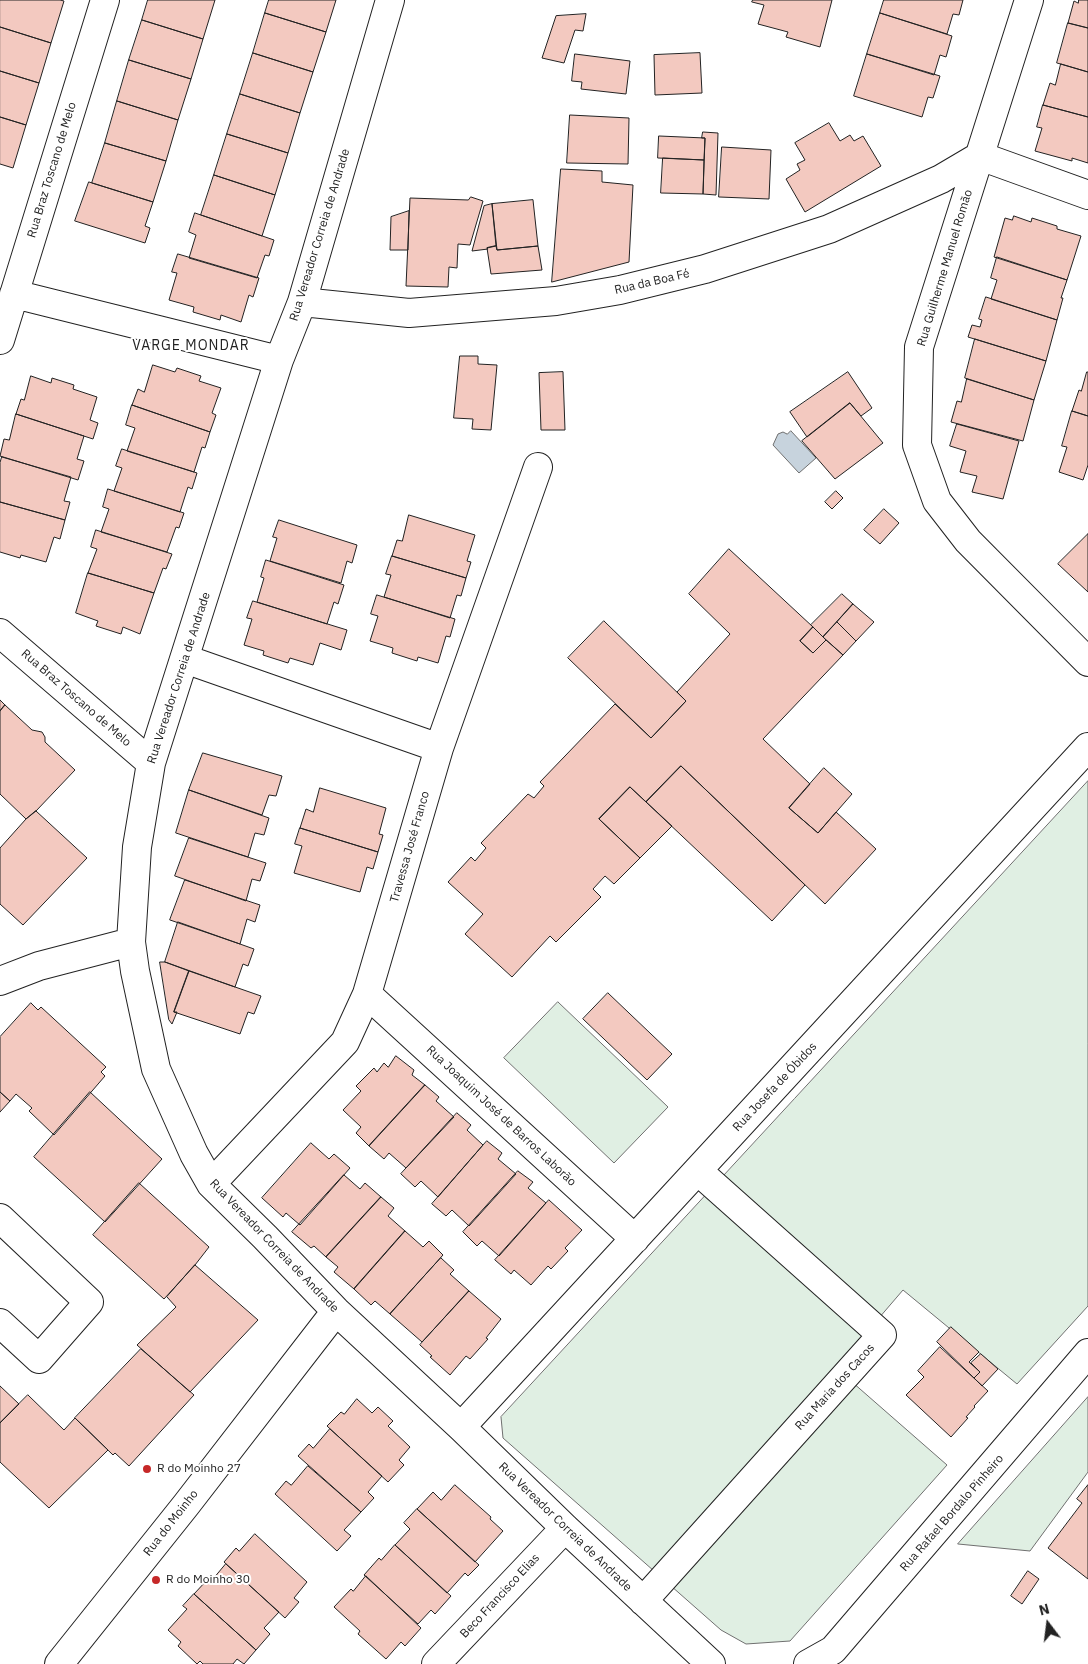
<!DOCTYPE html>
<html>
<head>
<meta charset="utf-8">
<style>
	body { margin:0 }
	#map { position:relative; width:1088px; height:1664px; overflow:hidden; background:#fff; font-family:"IBM Plex Sans",sans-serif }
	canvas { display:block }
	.north { position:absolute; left:1023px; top:1599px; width:50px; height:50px; -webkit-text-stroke:4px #fff; paint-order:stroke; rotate:345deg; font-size:14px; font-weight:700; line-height:20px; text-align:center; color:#222 }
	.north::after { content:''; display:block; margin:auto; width:18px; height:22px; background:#222; clip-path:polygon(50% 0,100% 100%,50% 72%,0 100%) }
</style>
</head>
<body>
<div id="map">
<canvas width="1088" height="1664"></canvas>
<div class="north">N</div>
</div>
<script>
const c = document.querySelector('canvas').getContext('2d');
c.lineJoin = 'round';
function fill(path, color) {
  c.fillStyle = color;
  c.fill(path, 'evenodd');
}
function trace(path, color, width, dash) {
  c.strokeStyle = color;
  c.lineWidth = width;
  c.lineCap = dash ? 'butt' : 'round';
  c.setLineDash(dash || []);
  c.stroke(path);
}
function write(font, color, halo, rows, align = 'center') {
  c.font = font + ' "IBM Plex Sans",sans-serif';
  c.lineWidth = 4;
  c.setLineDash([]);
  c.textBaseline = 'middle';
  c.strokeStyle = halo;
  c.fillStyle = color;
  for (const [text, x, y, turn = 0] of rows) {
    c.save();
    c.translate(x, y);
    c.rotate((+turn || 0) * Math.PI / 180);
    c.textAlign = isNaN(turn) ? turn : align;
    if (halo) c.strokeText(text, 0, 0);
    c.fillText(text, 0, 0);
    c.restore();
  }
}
const green = new Path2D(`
	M1088,781v525l-71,78 -114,-94 -67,78 111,97 -157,176 -44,3 -25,-14 -218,-192 -2,-21z
	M558,1002l110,105 -54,56 -110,-105z
	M1088,1397v75l-58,79 -72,-7z`);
fill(green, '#e0efe3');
trace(green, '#6f6f6f', 1);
const water = new Path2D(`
	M791,431l25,27 -17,15 -26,-28 5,-11 5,-2 4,2z`);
fill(water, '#c7d3dd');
trace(water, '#6f6f6f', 1);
const building = new Path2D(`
	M0,0h60l4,1 -13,42 -51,-16z
	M148,0h67l-12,39 -61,-19z
	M269,0h67l-10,32 -61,-19z
	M753,0h79l-12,47 -34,-10 2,-5 -30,-8 6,-19 -12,-3z
	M884,0h79l-4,15 -6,-1 -6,20 -67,-21z
	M1079,0h9v28l-20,-5 6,-22 4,2z
	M265,13l61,19 -13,40 -60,-19z
	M880,13l72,23 -6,21 -6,-2 -6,20 -67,-21z
	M586,14l-3,17 -8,-1 -11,33 -22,-5 14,-42z
	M142,20l61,19 -12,40 -62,-19z
	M1068,23l20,5v44l-31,-9z
	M0,27l51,16 -12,40 -39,-12z
	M253,53l60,19 -13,41 -60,-19z
	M700,53l2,40 -47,2 -1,-40z
	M575,54l55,7 -4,33 -45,-5 1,-7 -10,-1z
	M867,54l73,22 -7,22 -5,-1 -6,20 -68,-21z
	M129,60l62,19 -13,41 -61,-19z
	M1061,64l27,8v45l-45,-12 7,-22 5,2z
	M0,71l39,12 -13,42 -26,-8z
	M240,94l60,19 -12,40 -61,-19z
	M117,101l61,19 -12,41 -61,-18z
	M1043,105l45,12v46l-16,-5v3l-37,-10 7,-23 -5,-1z
	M570,115l59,3 -1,46 -61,-1z
	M0,117l26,8 -13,43 -13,-4z
	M829,123l11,18 10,-6 4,6 9,-5 18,30 -76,46 -19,-33 14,-9 -3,-6 8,-4 -10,-17z
	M703,132l15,1 -2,62 -13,-1 2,-56h-3z
	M227,134l61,19 -13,42 -61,-20z
	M659,136l46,2 -1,22 -46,-2z
	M105,143l61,18 -13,41 -61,-19z
	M722,147l49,3 -2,49 -50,-2z
	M663,158l41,2 -1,34 -42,-1z
	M561,169l41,2v11l31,3 -4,77 -77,20z
	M214,175l61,20 -13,41 -61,-21z
	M89,182l64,20 -8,24 5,2 -5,15 -70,-22z
	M471,197l12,4 -13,44 -12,-1 -1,24 -8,-1 -1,20 -42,-1 4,-88 58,2z
	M533,200l5,46 -41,4 -5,-46z
	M492,204l4,42 -9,2 1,1 -16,2 12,-45z
	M409,211l-1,39h-18l1,-33z
	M195,213l79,27 -5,16 -4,-1 -8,23 -68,-20 7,-23 -7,-3z
	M1014,216l17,6 1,-4 25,8v3l24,7 -14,44 -73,-23 11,-39 7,2z
	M496,246l1,4 41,-4 4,24 -51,4 -4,-26z
	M178,254l81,24 -6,19 -4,-2 -8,27 -20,-7 -1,5 -27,-8 1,-5 -25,-7 8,-27 -5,-1z
	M997,257l70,23 -6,18h2l-6,22 -66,-21 6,-19 -6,-2z
	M986,297l71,23 -11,41 -78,-24 4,-12 8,2 2,-7 -3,-1z
	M975,339l71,22 -12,39 -69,-22z
	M460,356h18v8l19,1 -6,65 -19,-1 1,-10 -19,-1z
	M153,365l22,7 2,-4 24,8 -2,5 22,7 -9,25 4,2 -6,17 -78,-27 6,-16 6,3z
	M563,372l2,58h-24l-2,-57z
	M848,372l24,36 -11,8 -11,-13 -43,34 -17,-25z
	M1087,372h1v44l-16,-5 7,-21 2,1z
	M31,376l20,7 1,-5 22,7 -1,4 24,8 -7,23 8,3 -5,16 -77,-25 5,-15 3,1z
	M967,379l67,21 -11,41 -72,-19 6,-21 4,1z
	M850,403l33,40 -48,36 -33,-38z
	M132,405l78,27 -5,16 -3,-1 -8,25 -67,-21 8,-23 -9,-3z
	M1072,411l16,5v49l-5,15 -24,-8 8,-25 -5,-1z
	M16,414l68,22 -7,23 7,2 -6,19 -78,-24 4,-17 5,1z
	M957,424l62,17 -16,58 -31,-7 5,-16 -17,-4 6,-21 -16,-5z
	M122,449l75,24 -5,16 -4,-2 -8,25 -66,-21 8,-23 -6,-2z
	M2,457l69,20 -7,24 6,1 -5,18 -65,-18v-39z
	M108,489l76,24 -5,15 -3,-1 -9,25 -66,-20 8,-23 -6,-2z
	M836,491l7,7 -11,11 -7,-7z
	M0,502l65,18 -5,19 -6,-2 -8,25 -25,-7 -1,3 -20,-6z
	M884,509l15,14 -19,21 -16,-14z
	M409,515l66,20 -8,26 4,1 -5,16 -74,-22 5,-16 5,1z
	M279,520l78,25 -5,18 -5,-2 -6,22 -71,-22 7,-23 -4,-1z
	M96,530l76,24 -6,15 -3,-1 -9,25 -66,-20 9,-24 -6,-2z
	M1088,534v58l-30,-28z
	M729,549l84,78 -13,14 13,12 13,-13 17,15 -80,84 47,45 -21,24 29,25 18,-21 40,37 -51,55 -144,-138 -35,36 -16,-15 -31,32 41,39 -26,26 -9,-8 -12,13 8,8 -45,45 -6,-6 -38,41 -47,-43 18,-20 -35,-32 23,-25 4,4 11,-13 -5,-5 47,-49 6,4 10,-12 -4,-4 75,-78 36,34 35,-37 -9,-9 53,-58 -41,-40z
	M392,556l74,22 -5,18 -4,-1 -7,23 -66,-21 7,-22 -5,-1z
	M266,560l78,25 -6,19 -4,-2 -7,22 -70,-22 7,-24 -3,-1z
	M88,573l66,20 -14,41 -17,-7 -2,7 -25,-8 2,-5 -22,-8z
	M842,594l11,10 -30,33 -12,-12z
	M377,595l78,24 -5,18 -4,-1 -8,27 -20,-6 -1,4 -25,-8 1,-5 -23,-7 8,-25 -7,-2z
	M253,601l94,29 -6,20 -21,-7 -7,22 -23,-7 -2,5 -25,-8 1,-4 -20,-6 8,-26 -5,-1z
	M853,604l21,18 -18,19 -19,-19z
	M604,621l82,80 -35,37 -83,-80z
	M837,622l19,19 -13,14 -20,-18z
	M813,627l13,13 -13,13 -13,-12z
	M0,700l5,5 -5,6z
	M5,705l27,25 10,2 3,5v5l30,28 -39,41 -10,8 -26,-25v-83z
	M203,753l79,23 -6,20 -7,-1 -7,20 -73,-25z
	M681,766l124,119 -33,36 -126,-119z
	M824,768l28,26 -34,39 -29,-25z
	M630,787l42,39 -32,32 -41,-39z
	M320,788l66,20 -7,26 4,1 -5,17 -78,-24 6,-19 7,3z
	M189,790l80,28 -5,17 -9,-2 -7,24 -72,-24z
	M36,811l51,47 -64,67 -23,-21v-56l26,-29z
	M300,828l78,24 -5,17 -6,-2 -7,25 -66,-19 8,-27 -7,-2z
	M189,838l77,25 -6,18 -8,-2 -6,22 -71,-25z
	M185,880l75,25 -5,17 -8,-3 -7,25 -70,-24z
	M178,922l76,27 -6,17 -5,-2 -8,23 -70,-25z
	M160,962h5l24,9 -15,41h3l-5,12 -3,-4z
	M189,971l72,25 -7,18 -6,-2 -8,22 -66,-22z
	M608,993l64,61 -25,26 -64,-61z
	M31,1003l7,7 3,-3 65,60 -5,5 4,4 -51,59 -25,-24 3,-3 -16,-14 -6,7 -10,-9v-55z
	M396,1056l18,14 -2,5 13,10 -56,61 -13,-13 5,-6 -18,-17 18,-19 -5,-5 18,-18 3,4 7,-9 4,4z
	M425,1085l14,12 -3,4 18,16 -48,51 -17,-15 -5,6 -15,-13z
	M0,1092l10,9 -10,11z
	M90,1092l72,67 -57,63 -71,-65z
	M457,1113l14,12 -4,5 16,15 -45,52 -17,-16 -6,6 -14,-13z
	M487,1141l15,12 -4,6 18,15 -47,52 -17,-16 -6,6 -14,-12z
	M311,1143l18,16 5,-5 16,14 -50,57 -14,-12 -3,4 -21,-19z
	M518,1171l15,11 -5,6 18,15 -47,53 -17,-15 -5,5 -14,-14z
	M344,1175l16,14 5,-6 16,14 -55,60 -12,-11 -3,2 -19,-16z
	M139,1183l70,64 -14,18 -31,34 -71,-64z
	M381,1197l13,11 -6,8 17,15 -51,58 -20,-17 4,-5 -12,-10z
	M549,1200l33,30 -17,18 3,3 -17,18 -3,-3 -17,19 -17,-15 -3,4 -16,-14z
	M405,1231l18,16 6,-6 14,14 -53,59 -15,-13 -4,4 -17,-16z
	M441,1258l13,12 -4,4 19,17 -47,51 -32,-28z
	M195,1265l63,55 -68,72 -53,-47 39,-38 -9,-10z
	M469,1291l32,28 -15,19 2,1 -18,20 -4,-3 -16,19 -20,-18 2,-1 -12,-11z
	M951,1327l28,25 -10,10 11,10 -6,6 -37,-36z
	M940,1347l48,44 -14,15 1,1 -9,10 2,1 -17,19 -45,-42 18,-18 -6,-6z
	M141,1349l53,46 -65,71 -14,-13 -2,2 -38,-37z
	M981,1354l17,15 -16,17 -8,-8 6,-6 -9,-9z
	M0,1386l19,18 -19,19z
	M28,1395l36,35 11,-12 33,32 -59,58 -49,-46v-39z
	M357,1399l15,14 6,-6 15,14 -5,5 22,21 -11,13 5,5 -16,17 -61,-56 14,-14 3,2z
	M330,1429l52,47 -14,16 6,6 -13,14 -63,-56 11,-12 4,4z
	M308,1466l53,46 -17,18 7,6 -14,15 -62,-57 11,-13 5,4z
	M455,1485l36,32 -1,2 13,12 -28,31 -58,-53 16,-17 8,8z
	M1088,1485v94l-40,-31 34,-45 -5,-4z
	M417,1509l62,56 -11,11 -3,-3 -18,20 -52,-48 15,-16 -6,-6z
	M255,1534l52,48 -13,16 5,4 -14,16 -61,-56 12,-14 3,3z
	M395,1545l56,51 -16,18 -4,-4 -13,14 -54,-49 15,-17 2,2z
	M226,1564l53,48 -15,16 6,6 -14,16 -62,-56 13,-14 3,2z
	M1028,1571l11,8 -17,25 -11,-8z
	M366,1576l55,52 -16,18 -4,-4 -15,17 -28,-25 2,-3 -26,-24 17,-18 2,2z
	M194,1594l62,56 -12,14 -7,-5 -4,5h-30l-3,-3 -3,3 -19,-18 3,-4 -13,-12 19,-21 -4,-3z`);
fill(building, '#f3c9c0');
trace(building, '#222', 1);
const minor = new Path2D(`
	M390,0l-88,302 -23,58 -128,403 -14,84 -6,95 4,29 21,98 38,85 17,30 54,53 71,74 125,116 104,101 146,136
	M1029,0l-110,347 -2,98 20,56 31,40 120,121
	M14,294l265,66
	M302,302l107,11 147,-12 64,-11 85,-21 124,-40 112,-50 39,-23 108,39
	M0,340l105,-340
	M0,633l151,130
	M185,659l254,89
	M0,981l39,-15 92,-24
	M367,994l268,245
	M211,1184l134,-142 22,-48 72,-246 99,-281
	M0,1218l89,84 -50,57 -39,-36
	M461,1427l627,-680
	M643,1601l239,-266 -184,-164
	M59,1664l127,-159 150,-194
	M436,1664l129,-136
	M808,1664l25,-14 255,-297`);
trace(minor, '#222', 30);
trace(minor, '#fff', 28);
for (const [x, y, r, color] of [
	[147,1469,5,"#c62828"],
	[156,1580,5,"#c62828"]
]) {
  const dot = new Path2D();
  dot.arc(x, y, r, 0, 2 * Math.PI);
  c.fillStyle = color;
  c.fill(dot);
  trace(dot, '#fff', 2);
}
write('12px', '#222', '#fff', [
	["Rua Braz Toscano de Melo",52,170,-73],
	["Rua Vereador Correia de Andrade",320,235,-73],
	["Rua Guilherme Manuel Romão",945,268,-73],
	["Rua da Boa Fé",652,282,-13],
	["Rua Vereador Correia de Andrade",179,678,-72],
	["Rua Braz Toscano de Melo",76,698,41],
	["Travessa José Franco",410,847,-74],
	["Rua Josefa de Óbidos",775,1087,-47],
	["Rua Joaquim José de Barros Laborão",501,1116,43],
	["Rua Vereador Correia de Andrade",274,1246,46],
	["Rua Maria dos Cacos",835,1387,-48],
	["Rua Rafael Bordalo Pinheiro",952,1513,-49],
	["Rua do Moinho",171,1523,-52],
	["Rua Vereador Correia de Andrade",565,1527,44],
	["Beco Francisco Elias",500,1596,-47]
]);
write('12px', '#222', '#fff', [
	["R do Moinho 27",157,1469],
	["R do Moinho 30",166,1580]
], 'left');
c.letterSpacing = '1px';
write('14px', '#222', '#fff', [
	["VARGE MONDAR",191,346]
]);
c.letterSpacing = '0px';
</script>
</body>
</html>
